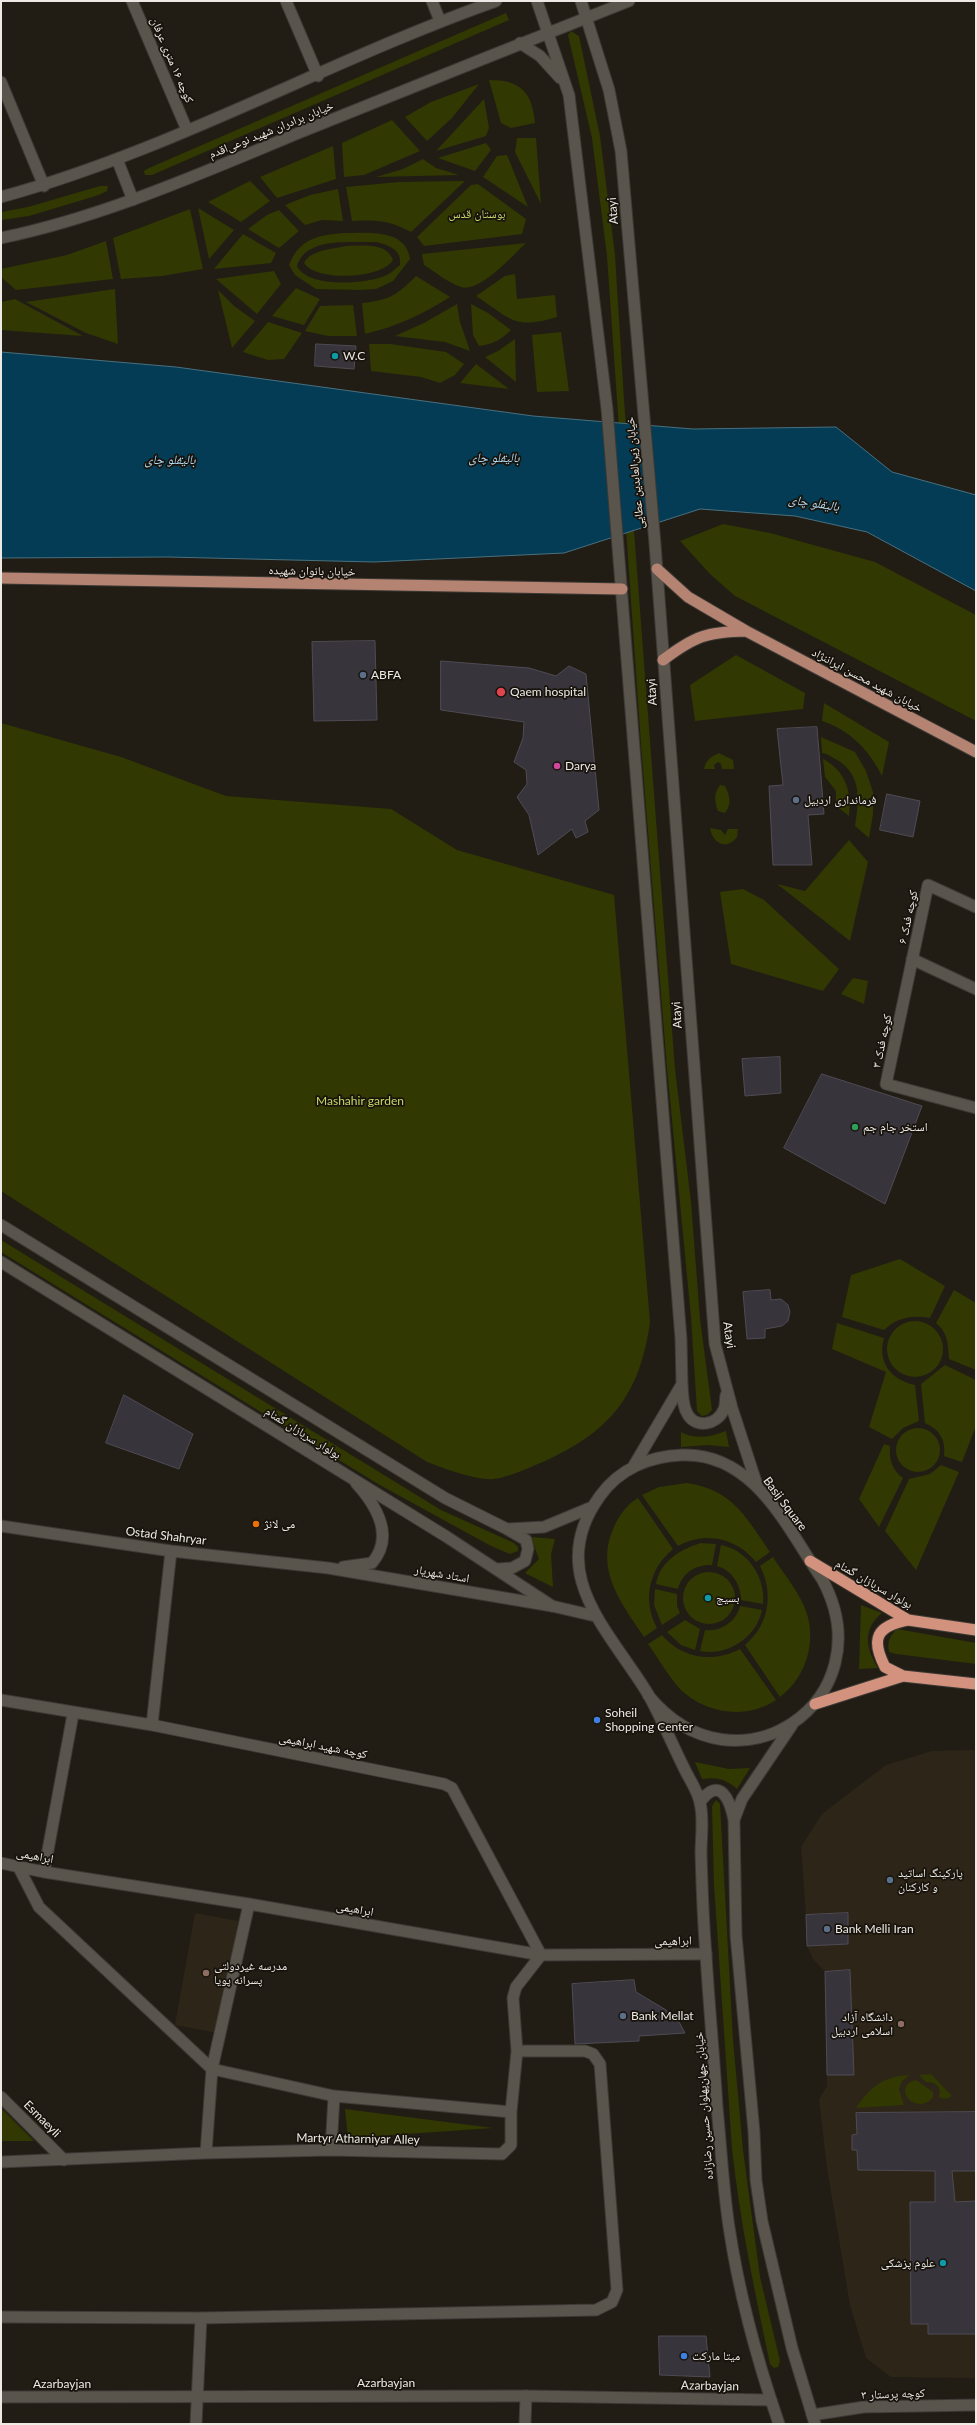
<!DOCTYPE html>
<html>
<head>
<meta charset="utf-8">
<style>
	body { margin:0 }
	#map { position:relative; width:977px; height:2425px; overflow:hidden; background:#211d15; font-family:Lato,sans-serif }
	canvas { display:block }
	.frame { position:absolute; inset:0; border:2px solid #edeae5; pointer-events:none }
</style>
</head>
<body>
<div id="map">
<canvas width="977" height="2425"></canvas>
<div class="frame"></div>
</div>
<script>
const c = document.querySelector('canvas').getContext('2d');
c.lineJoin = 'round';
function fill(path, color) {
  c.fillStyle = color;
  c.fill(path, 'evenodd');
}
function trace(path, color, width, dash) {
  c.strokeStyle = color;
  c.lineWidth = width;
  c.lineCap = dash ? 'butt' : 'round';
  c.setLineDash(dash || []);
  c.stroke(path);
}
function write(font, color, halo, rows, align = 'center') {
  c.font = font + ' Lato,"Noto Naskh Arabic",sans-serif';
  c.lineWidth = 3.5;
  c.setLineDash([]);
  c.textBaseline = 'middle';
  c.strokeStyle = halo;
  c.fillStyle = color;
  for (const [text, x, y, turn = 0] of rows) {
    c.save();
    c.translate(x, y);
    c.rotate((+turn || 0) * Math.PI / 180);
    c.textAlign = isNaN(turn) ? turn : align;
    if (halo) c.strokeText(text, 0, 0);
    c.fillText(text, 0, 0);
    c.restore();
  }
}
fill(new Path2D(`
	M976,1750v628l-85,-1 -25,-19 -16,-53 -23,-137 -8,-69 8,-13v-11l-2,-103 -12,-13 -6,-13 41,-2v-31l-42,2 -5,-68 21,-33 64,-49 46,-14z
	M195,1913l43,8 -20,112 -43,-8z`), '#2d2518');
fill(new Path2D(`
	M506,13l3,7 -357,155h-7l-1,-4 5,-3z
	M571,31l8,5 21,100 15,119 9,145 51,669 16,133 9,117 12,91 -5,5 -5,1 -5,-5 -6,-94 -24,-249 -26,-324 -34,-488 -15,-118 -24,-103z
	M489,80c32,0 43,12 46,43l-24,5 -10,-5z
	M479,84l-27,34 -25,23 -22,-24 26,-15z
	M484,99l5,29 -3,8 -50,15z
	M392,120l28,31 -56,24 -20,2 -2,-34z
	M517,138h19l5,66 -26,-52z
	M486,143l5,7 -16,21 -37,-13z
	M333,146l3,33 -59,19 -17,-21z
	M507,155l21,52 -45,-30 14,-21z
	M423,159l13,9 23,7 -83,2 27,-8z
	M250,181l20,20 -29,21 -33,-20z
	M465,181l-54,51c-23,-12 -34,-12 -59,-11l-6,-34 53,-5z
	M478,184l48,35 -4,15 -98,12 -7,-9 54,-52z
	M100,186h8l-1,5 -8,4 -70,21 -28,4v-8l27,-5z
	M338,189l5,32 -21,-1 -17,5 -20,-20 25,-10z
	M198,208l36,22 -25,29z
	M190,209l13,60 -41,7 -41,3 -8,-41z
	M279,210l20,21 -20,17 -31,-19 19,-14z
	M343,233c24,0 63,-5 67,26l-17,22 -17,8 -17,1 -43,-1 -21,-14 -6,-10c10,-26 29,-30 54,-32zM376,242c12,3 26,7 24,23 -6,5 -11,10 -18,12 -20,7 -74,11 -85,-11 9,-30 54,-23 79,-24z
	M243,234l33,19 -5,10 -57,6z
	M106,241l7,38 -97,11 -15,-13v-8l66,-14z
	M526,243c-13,12 -46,50 -65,44 -12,-4 -26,-15 -37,-22l-2,-11z
	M346,246c14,0 41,-4 47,14 -11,19 -77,22 -89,3 6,-13 29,-14 42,-17z
	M274,271l7,13 -24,30 -41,-35z
	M515,274l2,25 38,-4 2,22c-43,13 -46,2 -81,-21l29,-20z
	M416,276l34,21c-29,18 -52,29 -85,37l-3,-31c28,-3 35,-8 54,-27z
	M296,288l24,11 -16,26 -32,-9z
	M115,289l3,55 -32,-11 -60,-31z
	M218,290l16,16 21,15 -23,27z
	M15,299l68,37 -82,-6v-28z
	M457,304l3,18 10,29 -25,-9 -50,-6 29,-13z
	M471,304l17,9 23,17c-10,10 -18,14 -32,16l-6,-11z
	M353,305l4,31h-29l-23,-5 15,-25z
	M268,322l34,11 -18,26 -16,1 -25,-8z
	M561,332l8,59 -32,1 -5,-57z
	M515,339l1,43 -31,-25 13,-6z
	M369,344h21l56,8 18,12 -9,11 -15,8 -19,-6 -50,-6z
	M476,364l33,25 -49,-6z
	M723,524l47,9 105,29 101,53v106l-241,-125 -25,-22 -30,-33z
	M736,655l69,38 -2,16 -108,12 -5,-36z
	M824,703l65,39 -7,34c-13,-26 -32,-46 -60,-55z
	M1,723l120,34 105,39 165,13 66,41 157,45 36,427c-10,73 -40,110 -107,140 -15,6 -33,15 -49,17 -17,2 -51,-11 -67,-17l-426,-271z
	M821,737l34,15 11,19 7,21v22l-4,24 -14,-12c4,-26 7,-49 -16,-65 -6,-3 -10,-7 -17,-8z
	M719,753l14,7 1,9h-12l-1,-5 -3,-2 -4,3 1,4h-11c2,-9 6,-12 15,-16z
	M823,759c23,12 29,33 26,57l-13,-10v-15l-11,-14z
	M720,785l5,1c5,10 7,18 0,27l-7,-2c-4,-10 -4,-18 2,-26z
	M710,828l11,2 4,5 3,-6h10l-1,8c-10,14 -25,6 -27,-9z
	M849,840l19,22 -18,79 -73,-57 28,7z
	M743,889l21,11 75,69 -16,22 -92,-27 -11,-72z
	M853,978l15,3 -4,23 -23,-10z
	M1,1240l440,270 73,33 4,4v4l-8,3 -19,-8 -113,-62 -377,-232z
	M900,1259l45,27 -15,32c-18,-3 -32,-1 -46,12l-42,-13 9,-42z
	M954,1290l22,13v67l-27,-11c-1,-15 -1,-26 -13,-36z
	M887 1349a28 28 0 1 1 56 0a28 28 0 1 1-56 0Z
	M837,1323l47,15c-7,24 7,42 31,47l4,36 -16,7 -11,11 -23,-12 17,-55 -54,-23z
	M945,1365l31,15v46l-14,36 -18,-6c2,-16 -4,-26 -19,-33l-4,-39z
	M896 1450a22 22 0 1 1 44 0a22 22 0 1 1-44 0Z
	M726,1431l3,16 -22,-2 -26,2v-15c14,8 30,5 45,-1z
	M884,1444l6,2c-1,14 2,24 13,32l-24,49 -20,-28z
	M941,1465l18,7 -43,98 -31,-39 24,-52 21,-5z
	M687,1483c46,7 59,34 83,69l-14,10c-20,-24 -50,-31 -78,-16l-36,-51 17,-8z
	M638,1498l35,51c-24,20 -31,51 -16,79l-13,9c-22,-33 -49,-66 -31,-108 5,-12 13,-24 25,-31z
	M531,1537l24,2 -4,15 2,33 -28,-14 14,-14z
	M701,1543l15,1 -4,21c-16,-1 -30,8 -34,24l-22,-5c4,-23 25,-35 45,-41z
	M721,1545c27,5 45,33 42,59l-22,-4c0,-15 -9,-30 -24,-34z
	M773,1557c10,16 23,31 31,49 14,31 4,70 -24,91l-35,-52c24,-20 29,-51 15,-79z
	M683 1598a26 26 0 1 1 52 0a26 26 0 1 1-52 0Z
	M655,1589l22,5v12l3,7 -18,12 -8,-20z
	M861,1605l21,8c-20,16 -16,36 -4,55l-19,1z
	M740,1606l22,4c-5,27 -35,47 -62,41l5,-21c16,2 32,-9 35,-24z
	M685,1620l15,9 -5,21 -14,-5 -14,-13z
	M897,1629l79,14v21l-80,-10 -7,-2c-2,-11 1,-16 8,-23z
	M662,1635c20,24 51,28 78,14l36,51c-29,20 -71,14 -96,-11 -12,-13 -21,-30 -32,-45z
	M695,1762l34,7 21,-1 -13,21c-11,-10 -21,-12 -35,-10z
	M716,1800l4,4 13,236 10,110 17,127 20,84 -2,6 -4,1 -4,-4c-15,-71 -30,-142 -38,-215l-18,-264 -2,-79z
	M931,2074l21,22 -6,3 -8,-2 2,-4c-1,-9 -6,-11 -14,-11l-7,-7z
	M910,2075l-8,6 -3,8 5,16 -48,3c16,-23 27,-31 54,-33z
	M916,2080l17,12v5c-17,21 -43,-11 -17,-17z
	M1,2108l33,33h-33z
	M345,2109l148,19 -145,10z`), '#313801');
const water = new Path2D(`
	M1,352l175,15 357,49 160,13 143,-2 56,45 84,23v96l-109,-59 -72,-16 -95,-7 -136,44 -190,9 -206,-5 -167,1z`);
fill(water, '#033c54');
trace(water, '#497080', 1);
const building = new Path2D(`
	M316,344l40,2 -2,23 -39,-3z
	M375,641l2,79 -63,1 -2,-79z
	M441,661l88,7 27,8 13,-10 17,8 13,136 -14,11 3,11 -12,6 -4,-9 -34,26 -9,-40 -12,-18 10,-13 -1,-14 -12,-8 9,-24 1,-16 -83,-12z
	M817,727l7,87 -16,1 4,50h-39l-4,-79 14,-1 -6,-56z
	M887,794l33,7 -7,36 -33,-7z
	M780,1057l1,36 -36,3 -3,-37z
	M822,1074l100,32 -37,98 -101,-56z
	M770,1290l1,10 10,-1 7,6 2,7 -2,9 -6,5 -17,3v9l-18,1 -4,-47z
	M124,1395l69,39 -14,35 -73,-26z
	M848,1913v31l-41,2 -1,-31z
	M850,1970l4,105h-27l-2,-103z
	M634,1980l2,12 30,18 13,12 6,11 -46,3v5l-64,3 -3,-60z
	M976,2112v59h-24l3,31 21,-1v133h-48v-10h-17l-1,-122h25v-31l-77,-1 -1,-20h-5v-15l5,-1 -1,-21z
	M659,2336h47l4,41 -50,-2z`);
fill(building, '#38343c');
trace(building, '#4f4b54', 1);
const minor = new Path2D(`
	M132,1l55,129
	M286,1l32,75
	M432,1l8,20
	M1,82l43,104
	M976,907l-48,-22 -42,199 90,24
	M912,959l64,30
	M1,1526l170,25 157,17 224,38
	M343,1567l29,-4c23,-27 4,-58 -16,-80
	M1,1700l151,25 292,59 8,4 89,167 -25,32 -3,11 4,53 -6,61v33l-9,9 -171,-4 -125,3 -205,9
	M152,1725l19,-174
	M1,1863l43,9 205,32 292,51 165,-1
	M18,1866l21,41 173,162 122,27 177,16
	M44,1872l29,-158
	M1,2097l63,63
	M331,2150l3,-54
	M206,2153l6,-84 37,-165
	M1,2317l200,1 395,-8 16,-8 5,-12 -17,-226 -7,-10 -8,-3h-68
	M812,2415l52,-8 112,-2
	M196,2424l5,-106
	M525,2424l1,-28`);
const tertiary = new Path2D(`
	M1,2397l525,-1 245,4`);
const secondary = new Path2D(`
	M537,1l32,94 38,314 74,930 1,45 -49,83
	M581,1l28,89 12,61 34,393 60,800 17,64 25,77
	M520,43l20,13 20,22
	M117,159l16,41
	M1,197c172,-47 328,-137 495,-196
	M1,238c106,-22 205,-67 305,-108 108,-44 215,-86 323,-129
	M1,1225l444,273 62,31 37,-2 48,-20
	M1,1262l446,275 105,69 43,10
	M682,1384c1,10 0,22 6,31 9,14 29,9 35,-4 3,-4 2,-11 3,-16
	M497,1569l15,-1 13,-7 3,-12 -2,-9 -19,-11
	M648,1695c88,108 240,5 174,-116 -35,-51 -68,-127 -140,-124 -32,1 -63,14 -82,41 -56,77 9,134 48,198 13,23 24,50 36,74 5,11 14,23 16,35 4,15 1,35 1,50 1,34 2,68 5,102 3,51 8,101 11,152 4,40 6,80 12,120 10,67 28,133 50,197
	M792,1725l-50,74 -8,21 2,115 18,197 2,48 6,41 30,127 23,76
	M700,1802c20,-27 30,-2 34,18`);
const primary = new Path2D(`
	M657,569l31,28 58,34 230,121
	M1,578l621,11
	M663,660c32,-24 43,-28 83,-29`);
const trunk = new Path2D(`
	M810,1561l98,59 68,10
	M903,1676l-18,-9c-15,-29 -8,-41 23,-47
	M815,1704l88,-28 73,8`);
trace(minor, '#3d3935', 13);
trace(tertiary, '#3d3935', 13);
trace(secondary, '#3d3935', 13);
trace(primary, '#3d3935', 13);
trace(trunk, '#3d3935', 13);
trace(minor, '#59544c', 11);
trace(tertiary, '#59544c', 11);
trace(secondary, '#59544c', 11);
trace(primary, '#b48371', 11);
trace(trunk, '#d2927d', 11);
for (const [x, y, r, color] of [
	[335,356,4,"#0f9aa8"],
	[363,675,4,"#5c6f8a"],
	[501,692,5,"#e0444e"],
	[557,766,4,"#d1479c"],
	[796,800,4,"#5c6f8a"],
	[855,1127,4,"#2e9e5b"],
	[256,1524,4,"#e8710a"],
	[708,1598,4,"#0f9aa8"],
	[597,1720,4,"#3f7fe0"],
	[890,1880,4,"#5c6f8a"],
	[827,1929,4,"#5c6f8a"],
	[206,1973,4,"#8d6e63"],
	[623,2016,4,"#5c6f8a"],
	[901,2024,4,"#8d6e63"],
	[943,2263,4,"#0f9aa8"],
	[684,2356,4,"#3f7fe0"]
]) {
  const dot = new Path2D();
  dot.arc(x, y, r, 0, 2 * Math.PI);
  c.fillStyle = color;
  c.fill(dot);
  trace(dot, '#18130c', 1.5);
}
write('12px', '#edeae5', '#18130c', [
	["کوچه ۱۶ متری عرفان",172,60,67],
	["خیابان برادران شهید نوعی‌اقدم",271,130,-22],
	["Atayi",613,211,-95],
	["خیابان زین‌العابدین عطایی",635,473,-95],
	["خیابان بانوان شهیده",312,571,1],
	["خیابان شهید محسن ایراننژاد",867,680,28],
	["Atayi",652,692,-94],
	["کوچه فدک ۶",908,917,-78],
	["Atayi",677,1015,-94],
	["کوچه فدک ۳",882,1041,-78],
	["Atayi",729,1335,82],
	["بولوار سربازان گمنام",303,1433,32],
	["Basij Square",785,1504,53],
	["Ostad Shahryar",166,1536,7],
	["استاد شهریار",442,1574,10],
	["بولوار سربازان گمنام",874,1584,30],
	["کوچه شهید ابراهیمی",323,1746,11],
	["ابراهیمی",35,1856,11],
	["ابراهیمی",355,1909,10],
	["ابراهیمی",673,1941,-1],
	["خیابان جهان‌پهلوان حسین رضا‌زاده",704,2106,-94],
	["Esmaeyli",42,2119,45],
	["Martyr Atharniyar Alley",358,2139,1],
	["Azarbayjan",386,2383],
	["Azarbayjan",62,2384],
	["Azarbayjan",710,2386,1],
	["کوچه پرستار ۳",893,2394,-2]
]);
write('12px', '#c7d965', '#18130c', [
	["بوستان قدس",477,214],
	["Mashahir garden",360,1101]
]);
write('12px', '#edeae5', '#18130c', [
	["W.C",343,356],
	["ABFA",371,675],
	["Qaem hospital",510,692],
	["Darya",565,766],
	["فرمانداری اردبیل",804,800],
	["استخر جام جم",863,1127],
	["می لانژ",264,1524],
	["بسیج",716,1598],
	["Soheil",605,1713],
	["Shopping Center",605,1727],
	["پارکینگ اساتید",898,1873],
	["و کارکنان",898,1887],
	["Bank Melli Iran",835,1929],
	["مدرسه غیردولتی",214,1966],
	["پسرانه پویا",214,1980],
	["Bank Mellat",631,2016],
	["دانشگاه آزاد",893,2017,"right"],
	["اسلامی اردبیل",893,2031,"right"],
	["علوم پزشکی",935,2263,"right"],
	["میتا مارکت",692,2356]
], 'left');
write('italic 13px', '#b3def7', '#18130c', [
	["بالیقلو چای",494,458],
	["بالیقلو چای",170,460],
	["بالیقلو چای",814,503,9]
]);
</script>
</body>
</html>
